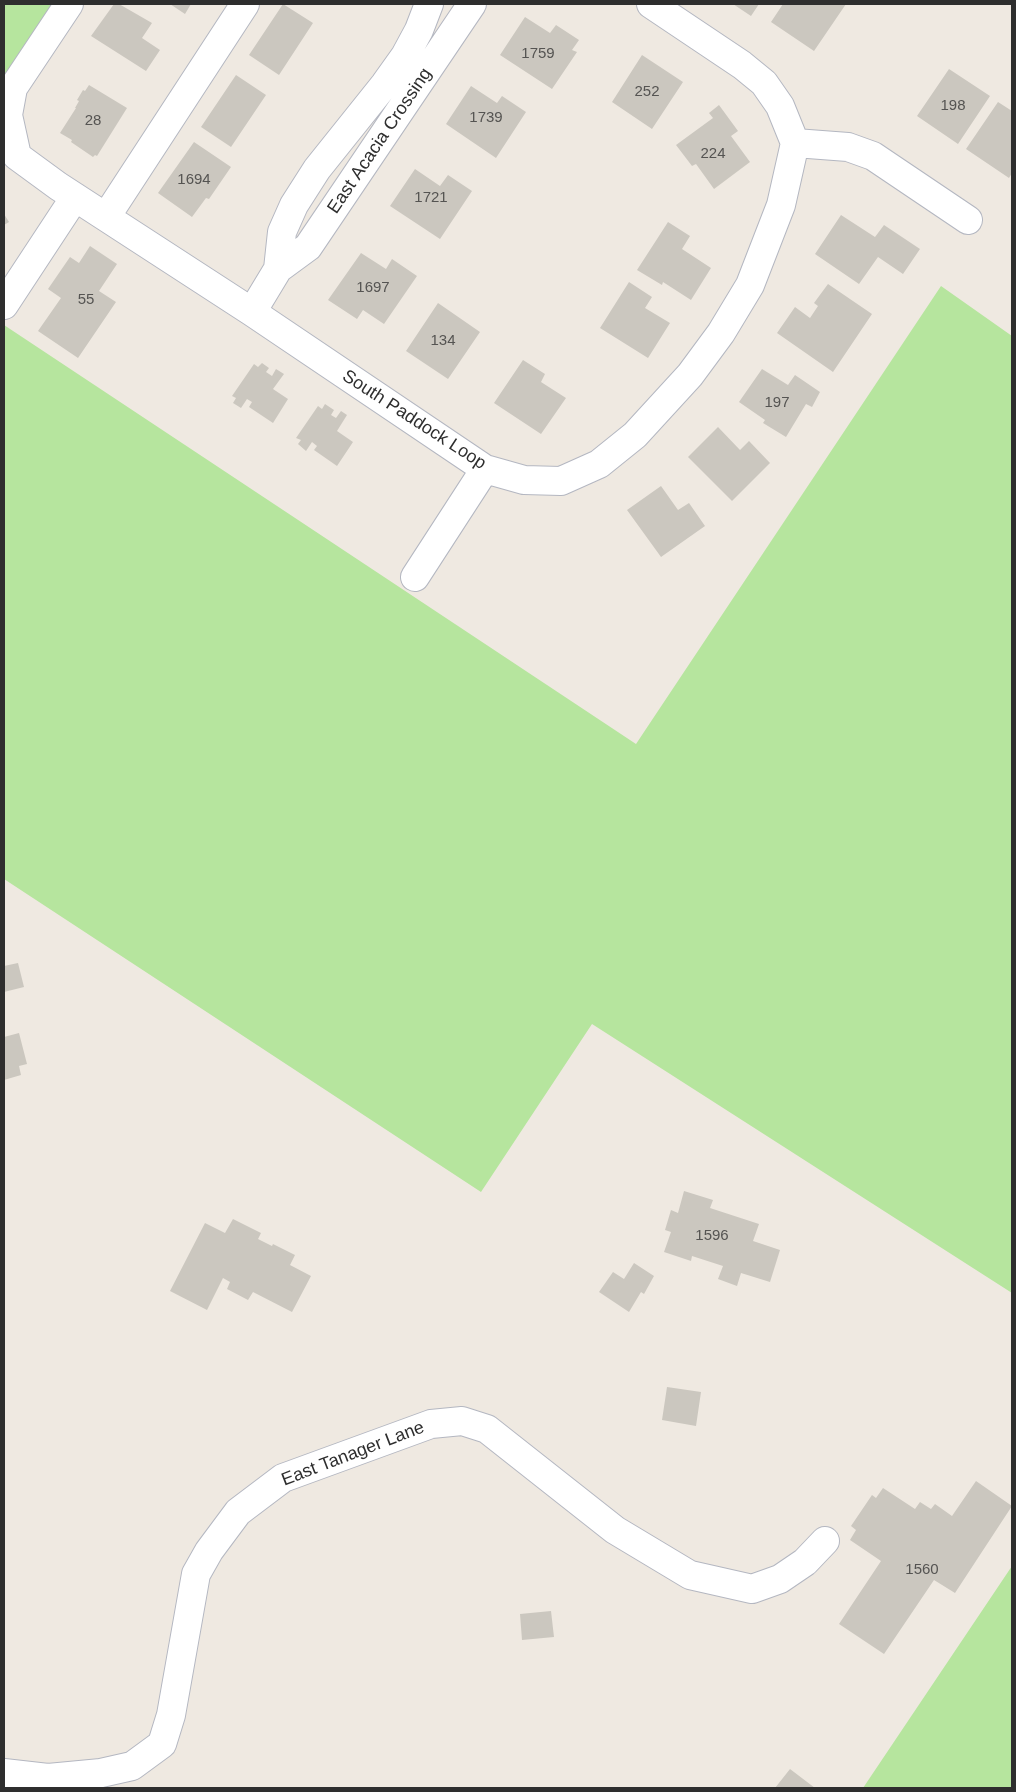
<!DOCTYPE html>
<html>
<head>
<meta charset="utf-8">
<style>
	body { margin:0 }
	#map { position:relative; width:1016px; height:1792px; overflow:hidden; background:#efe9e1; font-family:Arial,sans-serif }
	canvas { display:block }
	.frame { position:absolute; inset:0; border:5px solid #2e2e2e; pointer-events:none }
</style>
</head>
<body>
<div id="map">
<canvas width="1016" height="1792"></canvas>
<div class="frame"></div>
</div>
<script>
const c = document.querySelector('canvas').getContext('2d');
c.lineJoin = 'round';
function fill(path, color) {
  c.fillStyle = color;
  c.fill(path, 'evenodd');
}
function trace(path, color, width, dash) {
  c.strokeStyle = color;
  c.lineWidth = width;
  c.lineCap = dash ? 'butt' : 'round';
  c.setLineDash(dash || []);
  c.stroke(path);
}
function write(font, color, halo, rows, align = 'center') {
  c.font = font + ' Arial,sans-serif';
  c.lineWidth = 5;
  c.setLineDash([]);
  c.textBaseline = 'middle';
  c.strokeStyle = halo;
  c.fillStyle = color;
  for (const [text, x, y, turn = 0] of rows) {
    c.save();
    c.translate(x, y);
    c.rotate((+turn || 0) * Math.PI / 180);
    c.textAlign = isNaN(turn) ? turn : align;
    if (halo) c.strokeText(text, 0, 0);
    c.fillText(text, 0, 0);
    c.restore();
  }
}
fill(new Path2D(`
	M4,4h65l-65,83z
	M941,286l71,50v957l-420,-269 -111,168 -477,-313v-554l632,419z
	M1012,1566v222h-149z`), '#b6e59e');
fill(new Path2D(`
	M114,4h5l33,19 -10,15 18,12 -14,21 -55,-35z
	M170,4h21l-6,10z
	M283,4l30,19 -34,52 -30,-20z
	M733,4h26l-8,12z
	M783,4h63l-32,47 -43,-29z
	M525,17l25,16 6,-8 23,15 -7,10 5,2 -25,37 -52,-34z
	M642,55l41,27 -31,47 -40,-27z
	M949,69l41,27 -32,48 -41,-28z
	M236,75l30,20 -35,52 -30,-20z
	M89,85l38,23 -30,48 -2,-1 -2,2 -22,-15 1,-2 -12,-7 16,-25h-1l4,-7 -2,-1 6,-10 2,1z
	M471,86l26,17 5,-7 24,16 -30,46 -50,-34z
	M998,102l14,9v62l-3,5 -43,-29z
	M719,105l19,26 -7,5 19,26 -36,27 -18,-25 -4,2 -16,-21 37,-27 -4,-5z
	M194,142l37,25 -22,32 -3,-1 -14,19 -34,-24z
	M415,169l25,17 8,-11 24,16 -32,48 -50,-33z
	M4,214l5,8 -5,3z
	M841,215l34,22 9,-12 36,24 -17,25 -25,-17 -19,27 -44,-30z
	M668,222l22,14 -8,13 29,19 -20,32 -28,-18 -1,3 -25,-15z
	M90,246l27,18 -18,27 17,11 -38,56 -40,-27 23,-33 -13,-9 22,-32 9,6z
	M361,253l25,16 6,-10 25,17 -33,48 -21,-14 -6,9 -29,-19z
	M629,282l23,15 -7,11 25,15 -22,35 -48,-30z
	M828,284l44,30 -39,58 -56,-39 18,-26 15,11 8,-12 -4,-3z
	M438,303l42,29 -32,47 -42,-28z
	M523,360l22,14 -4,8 25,16 -25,36 -47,-31z
	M262,363l7,5 -3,4 6,4 4,-7 8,5 -11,15 15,10 -15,24 -24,-16 3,-5 -5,-3 -6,9 -8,-5 3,-5 -4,-2 22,-32 4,3z
	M762,369l26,16 7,-10 25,17 -8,15 -6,-3 -20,33 -23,-14 2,-3 -26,-18z
	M325,404l9,6 -3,5 5,3 5,-7 6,4 -10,16 16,11 -16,24 -23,-16 3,-4 -5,-4 -6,9 -8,-7 3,-4 -5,-2 22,-32 4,3z
	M718,427l22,23 9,-9 21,22 -38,38 -44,-44z
	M661,486l17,24 11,-7 16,23 -44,31 -34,-47z
	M18,963l6,24 -20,5v-26z
	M19,1033l8,31 -8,2 2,9 -17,5v-43z
	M684,1191l29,9 -3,8 49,16 -6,17 27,9 -10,32 -29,-9 -4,13 -19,-7 5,-13 -31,-10 -1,5 -27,-9 7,-20 -6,-2 6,-20 7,3z
	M233,1219l28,14 -3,6 14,7 1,-2 22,11 -5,10 21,11 -19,36 -39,-20 -5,8 -21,-11 3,-7 -7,-4 -16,32 -37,-19 35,-68 20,10z
	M634,1263l20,13 -10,18 -3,-2 -12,20 -30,-20 14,-20 11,7z
	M667,1387l34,5 -5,34 -34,-6z
	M976,1481l36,25 -57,87 -21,-13 -50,74 -45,-30 42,-63 -31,-21 6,-10 -5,-4 21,-31 4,3 7,-10 32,21 5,-7 11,7 4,-5 17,12z
	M551,1611l3,26 -32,3 -2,-26z
	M790,1769l25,19h-40z`), '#cbc7bf');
const minor = new Path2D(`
	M69,4l-56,84 -5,27 9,41 41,30 194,126 233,157 39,11 37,1 38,-17 36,-29 55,-60 31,-42 29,-48 31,-80 14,-62 -15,-37 -16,-23 -22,-18 -91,-61
	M795,143l53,4 25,9 95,64
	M106,217l139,-213
	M278,269l4,-37 12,-27 23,-36 68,-85 20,-28 14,-26 10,-26
	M4,305l71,-108
	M252,312l26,-43 30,-22 164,-243
	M415,577l70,-108
	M4,1773l44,5 53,-5 31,-7 30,-22 9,-29 25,-141 13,-23 29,-39 45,-34 148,-54 31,-3 25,8 128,101 75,45 62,14 28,-10 25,-17 20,-21`);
trace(minor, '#b4b7c1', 30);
trace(minor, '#fff', 28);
write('15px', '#555452', null, [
	["1759",538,54],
	["252",647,92],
	["198",953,106],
	["1739",486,118],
	["28",93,121],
	["224",713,154],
	["1694",194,180],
	["1721",431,198],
	["1697",373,288],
	["55",86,300],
	["134",443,341],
	["197",777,403],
	["1596",712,1236],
	["1560",922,1570]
]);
write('18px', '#2e2e2e', '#fff', [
	["East Acacia Crossing",380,141,-56],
	["South Paddock Loop",414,420,33],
	["East Tanager Lane",353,1454,-21]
]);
</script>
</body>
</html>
